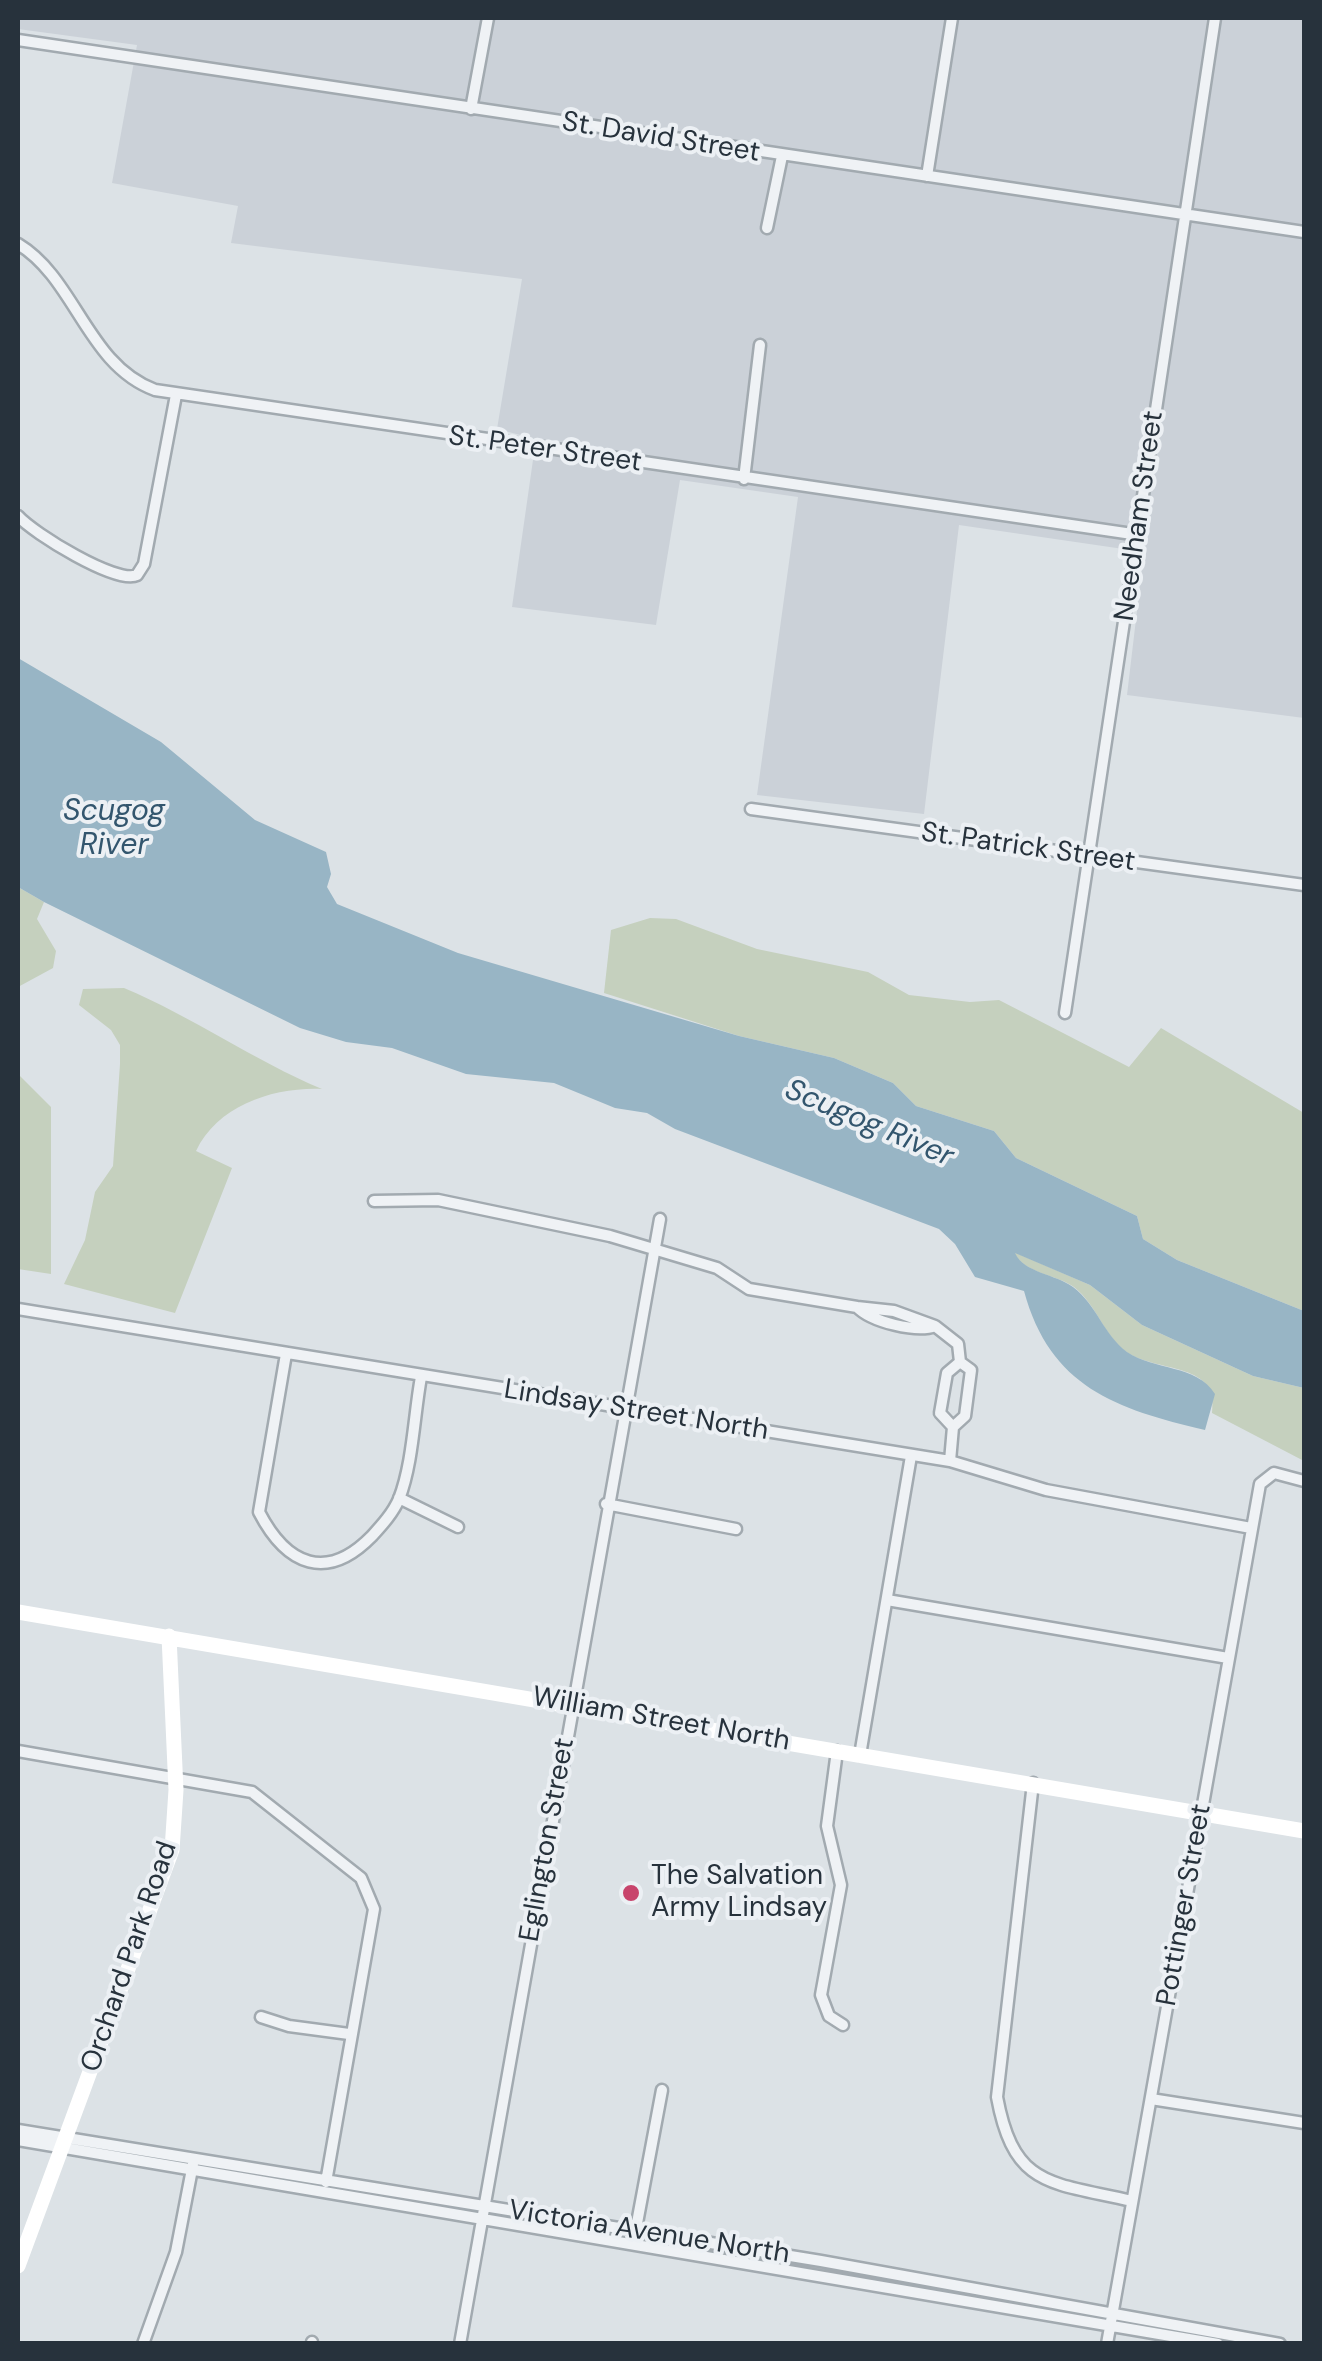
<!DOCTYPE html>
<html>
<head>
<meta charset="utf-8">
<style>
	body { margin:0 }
	#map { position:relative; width:1322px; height:2361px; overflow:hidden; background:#dce2e6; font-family:"DM Sans",sans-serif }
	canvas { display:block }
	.frame { position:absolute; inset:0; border:20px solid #27323c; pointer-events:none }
</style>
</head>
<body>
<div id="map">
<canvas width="1322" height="2361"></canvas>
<div class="frame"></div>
</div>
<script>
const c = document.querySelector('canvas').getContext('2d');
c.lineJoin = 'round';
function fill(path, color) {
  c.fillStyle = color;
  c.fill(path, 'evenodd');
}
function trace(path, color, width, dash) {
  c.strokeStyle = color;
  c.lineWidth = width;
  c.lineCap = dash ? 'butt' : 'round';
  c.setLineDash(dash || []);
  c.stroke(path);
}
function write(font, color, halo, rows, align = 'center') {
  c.font = font + ' "DM Sans",sans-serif';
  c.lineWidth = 8;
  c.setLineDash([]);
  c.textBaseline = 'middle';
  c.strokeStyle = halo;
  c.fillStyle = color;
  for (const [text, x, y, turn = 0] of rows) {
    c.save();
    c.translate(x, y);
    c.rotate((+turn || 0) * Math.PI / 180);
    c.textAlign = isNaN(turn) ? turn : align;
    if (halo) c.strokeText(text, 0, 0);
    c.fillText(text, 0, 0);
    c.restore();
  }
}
fill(new Path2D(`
	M18,18h1286v700l-177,-23 17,-143 -185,-27 -35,289 -167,-19 41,-298 -118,-17 -24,145 -144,-18 24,-168 -39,-10 25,-150 -291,-36 7,-37 -126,-23 25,-138 -119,-16z`), '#cbd1d8');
fill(new Path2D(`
	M18,887l26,15 -7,17 19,32 -3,17 -35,19z
	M650,918l26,1 81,30 111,23 41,23 61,7 29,-2 130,67 32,-39 143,85v198l-127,-51 -34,-21 -6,-23 -121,-58 -22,-27 -78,-25 -23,-23 -59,-25 -95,-22 -135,-43 7,-63z
	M124,988c69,29 129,72 198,101 -48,-2 -104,16 -126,62l36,17 -57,145 -111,-29 21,-44 10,-48 18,-26 7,-102v-19l-9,-15 -32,-25 4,-16z
	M18,1074l33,33v167l-33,-5z
	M1014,1252l76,33 52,40 111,51 51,12v73l-92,-48c7,-51 -51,-40 -84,-60 -25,-17 -30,-47 -54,-66 -18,-13 -50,-13 -60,-35z`), '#c5d0be');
fill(new Path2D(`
	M18,658l143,84 94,78 71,32 5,22 -4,13 10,17 121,49 281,83 95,22 59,25 23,23 78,25 22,27 121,58 6,23 34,21 127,51v77l-51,-12 -111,-51 -52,-40 -75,-32c9,20 41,21 58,34 24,18 30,47 54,65 28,19 69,12 88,42l-10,36c-89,-21 -155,-43 -181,-139l-49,-14 -20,-33 -16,-15 -264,-100 -28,-16 -32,-5 -61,-25 -88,-9 -74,-26 -46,-6 -46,-14 -256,-126 -26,-15z`), '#98b5c5');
const street = new Path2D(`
	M18,40l1286,192
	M471,109l17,-91
	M927,176l25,-158
	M767,228l15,-72
	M18,244c58,35 69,121 137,146l984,145
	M744,479l16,-134
	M18,516c15,17 99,69 119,59l7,-11 32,-169
	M751,809l553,76
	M1065,1013l150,-995
	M374,1201l64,-1 172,36 107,32 32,21 108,18
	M18,1309l932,152 96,29 205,38
	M935,1326l-41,-15 -37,-4c14,15 60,26 78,19l23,18 2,18 -13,11 -7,40 13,14 12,-11 6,-46 -11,-8
	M286,1354l-27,158c28,54 68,70 113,24 10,-11 21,-23 27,-37 14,-36 15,-84 22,-122
	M950,1461l3,-34
	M399,1498l59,29
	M606,1504l130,25
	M887,1600l341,58
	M18,1751l234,41 109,86 13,31 -48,273
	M837,1751l-10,75 14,59 -20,110 8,21 14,9
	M860,1755l51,-299
	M1033,1783l-36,314c17,92 55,85 135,104
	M261,2017l28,9 60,8
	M1151,2099l153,24
	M18,2130l803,131 459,83
	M18,2140l1200,204
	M634,2239l28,-149
	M143,2344l33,-92 17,-88
	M312,2344v-2
	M460,2344l200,-1125
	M1107,2344l153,-860 14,-11 30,8`);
trace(street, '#a2aab0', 15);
trace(street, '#eff2f5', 10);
trace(new Path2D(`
	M18,1612l1286,219
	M18,2266l154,-416 4,-60 -7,-154`), '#fff', 15);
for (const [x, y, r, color] of [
	[631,1893,10,"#c8446c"]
]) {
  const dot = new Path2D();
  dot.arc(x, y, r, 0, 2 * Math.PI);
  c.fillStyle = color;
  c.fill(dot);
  trace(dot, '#ecf0f4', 4);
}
write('28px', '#27323c', '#ecf0f4', [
	["St. David Street",661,138,9],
	["St. Peter Street",545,450,8],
	["Needham Street",1140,516,-82],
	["St. Patrick Street",1028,848,8],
	["Lindsay Street North",636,1411,9],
	["William Street North",661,1720,10],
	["Eglington Street",548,1840,-80],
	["Pottinger Street",1185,1905,-80],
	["Orchard Park Road",130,1957,-71],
	["Victoria Avenue North",649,2233,9]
]);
write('28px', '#27323c', '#ecf0f4', [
	["The Salvation",651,1877],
	["Army Lindsay",651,1909]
], 'left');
write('italic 30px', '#33566e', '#ecf0f4', [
	["Scugog",114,812],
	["River",114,846],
	["Scugog River",869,1124,23]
]);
</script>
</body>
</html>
